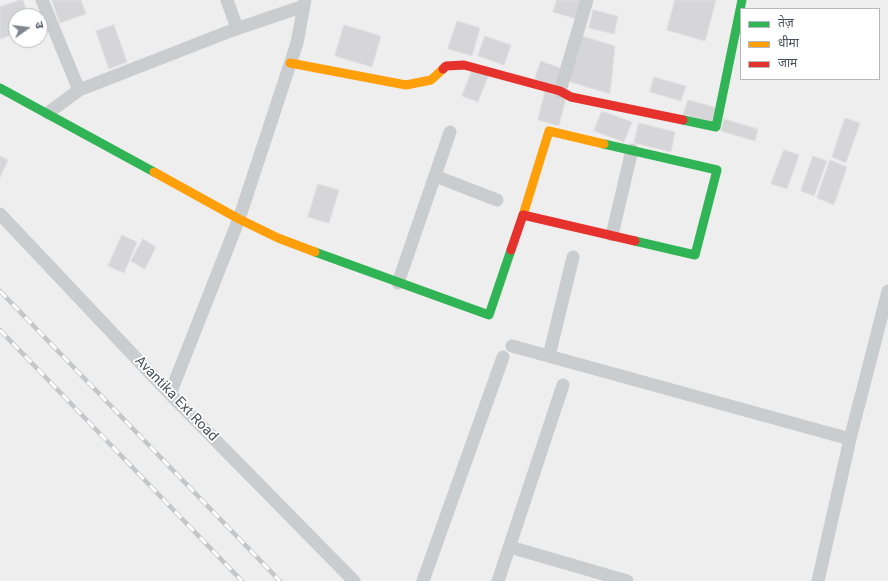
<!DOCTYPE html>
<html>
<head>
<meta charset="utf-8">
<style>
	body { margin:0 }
	#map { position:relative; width:888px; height:581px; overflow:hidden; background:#efeeee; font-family:Roboto,"Noto Sans Devanagari",sans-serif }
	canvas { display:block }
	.legend { position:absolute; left:740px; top:8px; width:140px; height:72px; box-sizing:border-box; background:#fff; border:1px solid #b5b9bd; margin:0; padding:5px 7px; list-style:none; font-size:12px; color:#46505a }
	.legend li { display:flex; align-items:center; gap:8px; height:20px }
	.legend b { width:20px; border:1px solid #b5b9bd }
	.north { position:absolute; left:8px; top:8px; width:40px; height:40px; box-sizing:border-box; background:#fff; border:1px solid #b5b9bd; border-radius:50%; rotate:76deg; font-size:11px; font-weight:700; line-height:16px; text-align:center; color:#46505a }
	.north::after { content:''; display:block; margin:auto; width:14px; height:18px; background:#81878e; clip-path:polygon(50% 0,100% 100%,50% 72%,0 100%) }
</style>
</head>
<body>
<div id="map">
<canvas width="888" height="581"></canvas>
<ul class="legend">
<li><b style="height:5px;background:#30b455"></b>तेज़</li>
<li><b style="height:5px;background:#ff9f0a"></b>धीमा</li>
<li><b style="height:5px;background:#e5322d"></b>जाम</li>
</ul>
<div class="north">उ</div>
</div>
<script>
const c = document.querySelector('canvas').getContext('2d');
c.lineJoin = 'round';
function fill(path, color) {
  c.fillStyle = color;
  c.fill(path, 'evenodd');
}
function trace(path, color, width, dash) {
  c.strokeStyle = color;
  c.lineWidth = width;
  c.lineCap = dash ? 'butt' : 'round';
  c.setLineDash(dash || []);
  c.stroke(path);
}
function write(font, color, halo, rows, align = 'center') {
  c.font = font + ' Roboto,sans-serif';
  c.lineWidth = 3.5;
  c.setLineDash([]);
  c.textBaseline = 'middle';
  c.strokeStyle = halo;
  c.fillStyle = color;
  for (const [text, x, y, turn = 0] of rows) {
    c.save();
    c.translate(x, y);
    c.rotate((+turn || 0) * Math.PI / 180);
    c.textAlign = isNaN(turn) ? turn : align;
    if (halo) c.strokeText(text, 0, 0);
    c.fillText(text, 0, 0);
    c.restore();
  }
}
const building = new Path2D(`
	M20,0h3l5,16h-12v17l-16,6v-32z
	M52,0h29l5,14 -26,9z
	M557,0h29l-6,20 -27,-8z
	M675,0h41l-11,41 -38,-11z
	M593,10l25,6 -4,18 -25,-6z
	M457,21l23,7 -8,28 -24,-7z
	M114,25l13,37 -18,7 -13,-38z
	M344,25l37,11 -9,31 -37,-11z
	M485,36l26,9 -7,20 -26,-9z
	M582,36l33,10 -5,48 -42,-13z
	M541,61l22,8 -7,18 -21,-8z
	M472,71l17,3 -11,28 -16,-6z
	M654,77l32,9 -5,15 -31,-9z
	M545,92l21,6 -7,28 -21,-6z
	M688,100l30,8 -5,15 -30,-8z
	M602,111l30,11 -8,20 -30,-11z
	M845,118l15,5 -14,40 -14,-6z
	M724,119l34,10 -3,12 -34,-10z
	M639,123l36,9 -4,20 -37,-9z
	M784,150l15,5 -12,34 -16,-5z
	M0,156l8,4 -8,18z
	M813,156l14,5 -13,35 -13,-5z
	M830,160l17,7 -13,38 -17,-7z
	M318,184l21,6 -10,33 -21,-6z
	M122,235l15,7 -13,31 -16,-7z
	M143,239l13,8 -11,22 -14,-8z`);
fill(building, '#d6d6d8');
trace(building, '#e0e0e1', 1);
trace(new Path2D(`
	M42,0l37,90
	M233,30l71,-24
	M560,91l27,-91
	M48,113l31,-23 154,-60 3,-2v-3l-9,-25
	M435,176l62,24
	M0,214l170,180 184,187
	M612,235l20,-85
	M398,283l52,-151
	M512,346l338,93
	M549,356l24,-99
	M170,394l69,-175 58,-176 8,-43
	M510,547l117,34
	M423,581l80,-224
	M498,581l65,-196
	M818,581l32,-142 38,-148`), '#cacdcf', 13);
trace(new Path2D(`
	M0,88l154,84
	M683,120l33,7 26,-127
	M604,144l113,26 -22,85 -60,-14
	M315,252l174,63 22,-65`), '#30b455', 9);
trace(new Path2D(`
	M290,63l116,22 25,-5 12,-11
	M154,172l85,47 39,19 37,14
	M523,215l26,-84 55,13`), '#ff9f0a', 9);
trace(new Path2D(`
	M443,69l3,-3 18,-1 96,26 11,6 112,23
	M511,250l12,-35 112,26`), '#e5322d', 9);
const rail = new Path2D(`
	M0,291l280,290
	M0,330l242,251`);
trace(rail, '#c4c6c8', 4.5);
trace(rail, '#fff', 3, [9]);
write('14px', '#46505a', '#fff', [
	["Avantika Ext Road",176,399,46]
]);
</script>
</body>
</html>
